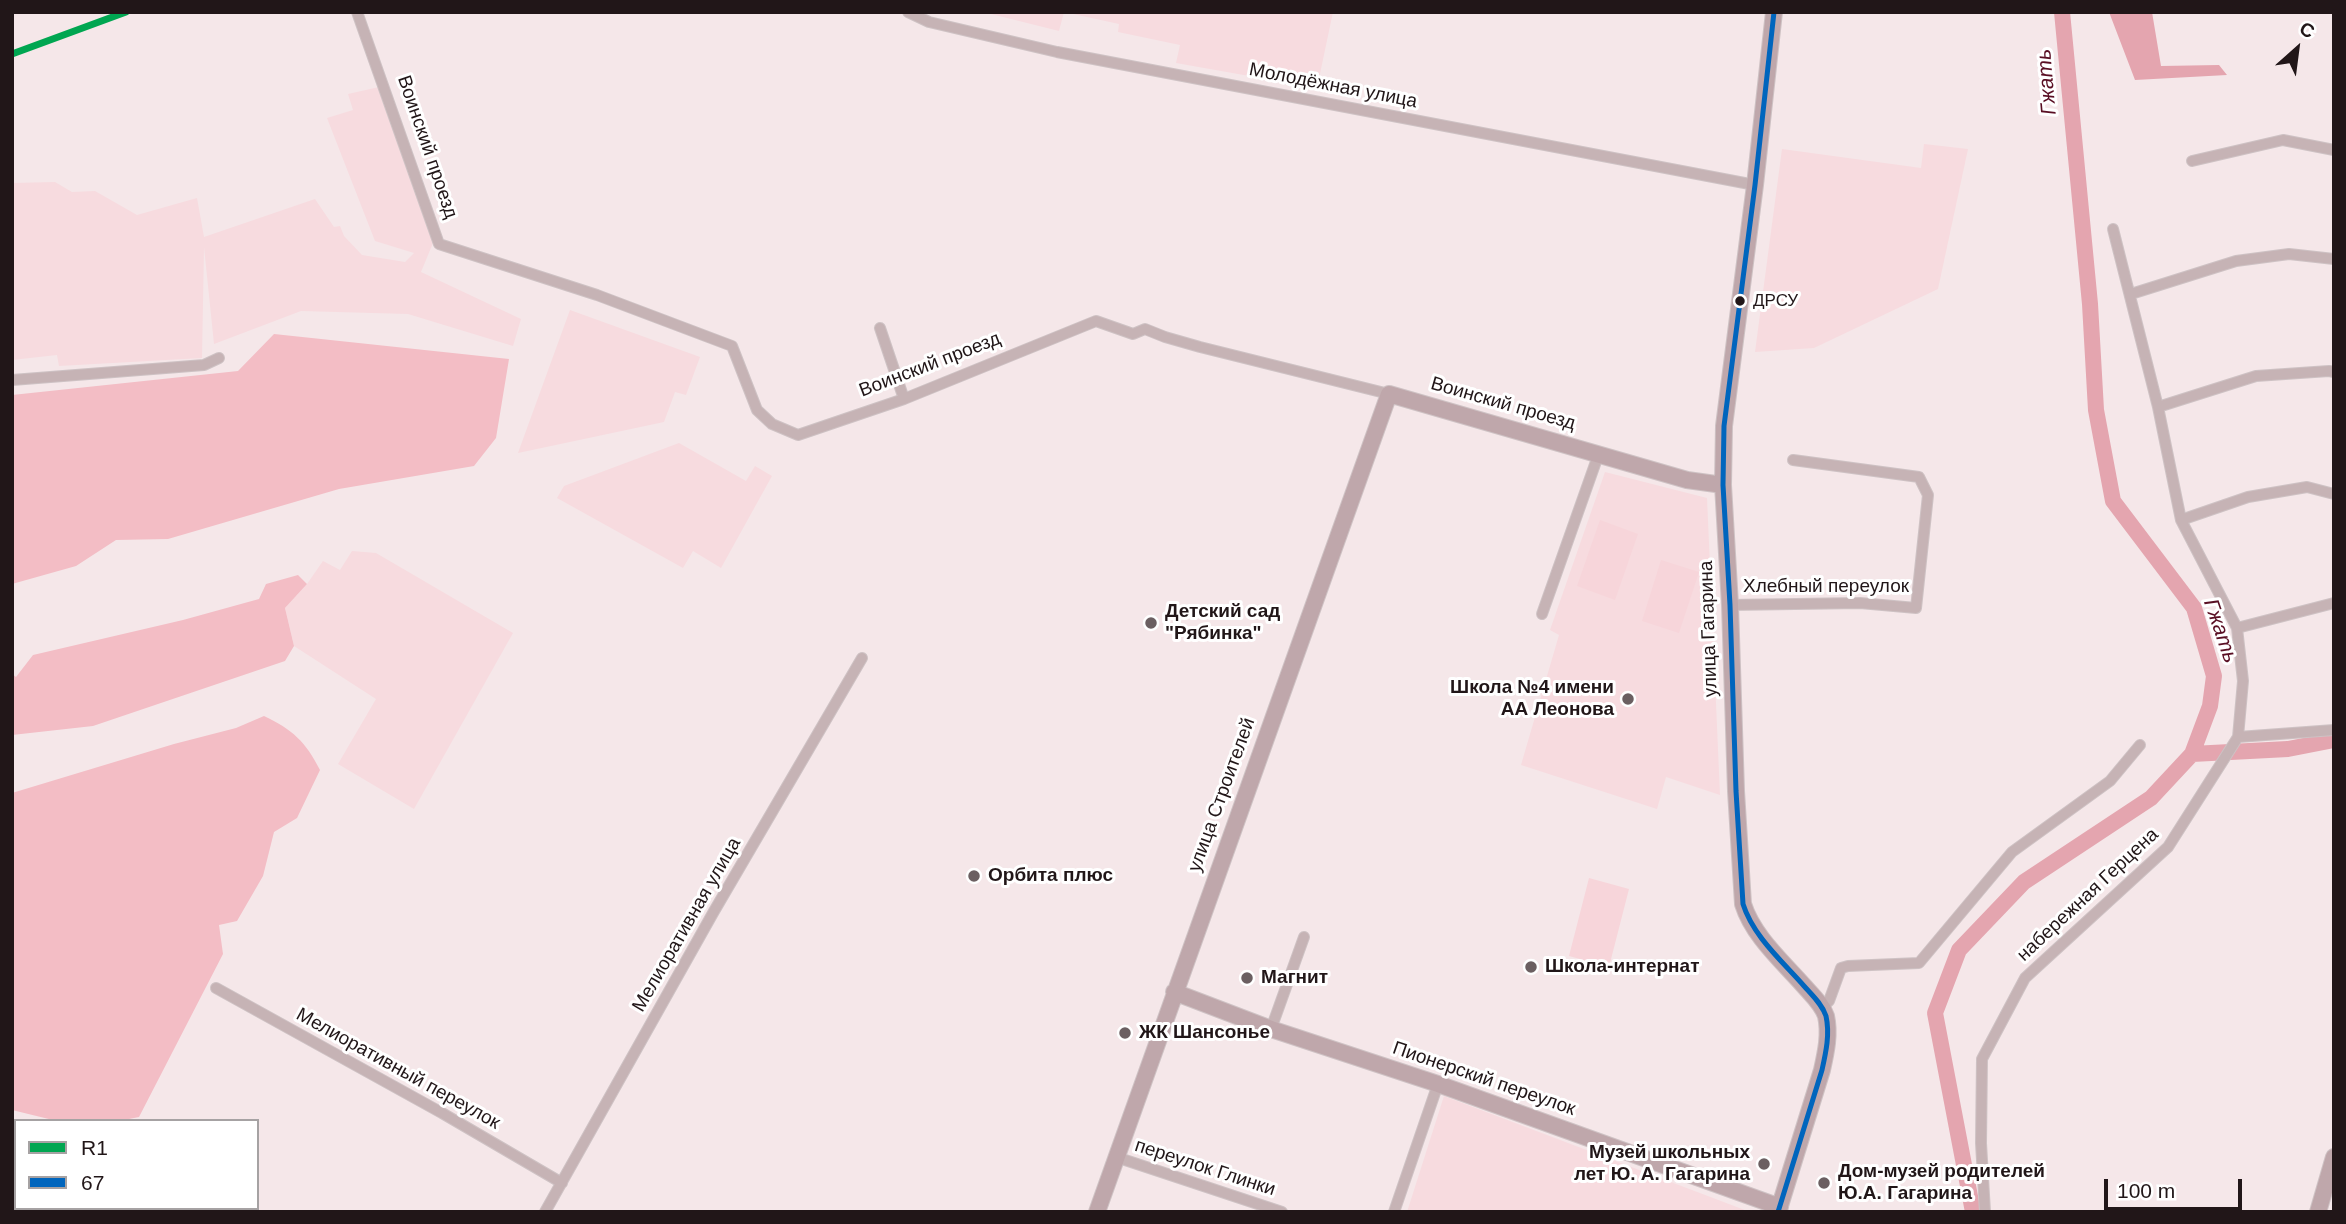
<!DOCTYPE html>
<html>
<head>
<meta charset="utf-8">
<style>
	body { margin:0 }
	#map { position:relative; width:2346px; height:1224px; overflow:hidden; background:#f5e7e9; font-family:Arial,sans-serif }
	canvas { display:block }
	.frame { position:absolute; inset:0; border:14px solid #211618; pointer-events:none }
	.legend { position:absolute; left:14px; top:1119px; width:245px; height:91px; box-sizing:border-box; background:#fff; border:2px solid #a6a2a3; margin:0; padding:9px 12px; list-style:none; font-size:21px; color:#211618 }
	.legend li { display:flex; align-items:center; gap:14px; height:35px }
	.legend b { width:35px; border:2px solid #a6a2a3 }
	.north { position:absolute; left:2262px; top:14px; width:70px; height:70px; -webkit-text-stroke:5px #fff; paint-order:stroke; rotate:28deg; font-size:19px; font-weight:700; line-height:28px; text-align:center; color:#211618 }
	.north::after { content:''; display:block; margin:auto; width:24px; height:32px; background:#211618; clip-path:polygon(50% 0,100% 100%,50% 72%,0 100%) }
	.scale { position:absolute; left:2104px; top:1179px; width:138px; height:32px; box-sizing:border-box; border:4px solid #211618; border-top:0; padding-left:9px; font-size:21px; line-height:24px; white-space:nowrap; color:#211618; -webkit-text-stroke:5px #fff; paint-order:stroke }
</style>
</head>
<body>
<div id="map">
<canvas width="2346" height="1224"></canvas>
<div class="frame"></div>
<ul class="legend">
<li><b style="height:9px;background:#00a651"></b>R1</li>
<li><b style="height:9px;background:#0065bd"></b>67</li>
</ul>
<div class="north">С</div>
<div class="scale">100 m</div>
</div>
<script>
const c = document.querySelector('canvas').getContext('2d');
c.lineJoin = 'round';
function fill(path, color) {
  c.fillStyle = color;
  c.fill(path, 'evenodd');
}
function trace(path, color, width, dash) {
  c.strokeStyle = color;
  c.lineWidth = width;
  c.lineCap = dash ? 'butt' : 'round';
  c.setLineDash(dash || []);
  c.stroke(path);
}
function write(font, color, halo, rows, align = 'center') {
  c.font = font + ' Arial,sans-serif';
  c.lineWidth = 6;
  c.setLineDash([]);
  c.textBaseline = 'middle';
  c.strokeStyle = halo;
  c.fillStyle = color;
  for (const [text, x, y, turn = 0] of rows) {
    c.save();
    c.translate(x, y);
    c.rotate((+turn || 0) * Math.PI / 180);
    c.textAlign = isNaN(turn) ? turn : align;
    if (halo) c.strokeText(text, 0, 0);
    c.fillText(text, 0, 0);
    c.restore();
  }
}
fill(new Path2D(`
	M983,12h350l-16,76 -141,-25 4,-18 -62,-13 1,-8 -55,-12 -5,19z
	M379,87l54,156 -12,29 100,47 -8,27 -105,-32 -107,-3 -87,33 -10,-97 -2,111 -143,8 -2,-11 -45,5v-177l43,-1 17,10 23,-1 42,24 60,-17 7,39 111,-38 19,28 6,-1 4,10 18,19 43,7 9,-9 -39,-12 -48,-123 26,-8 -5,-16z
	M1924,144l44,5 -30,140 -124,59 -59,4 27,-203 139,19z
	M570,310l130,47 -14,38 -11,-3 -11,30 -146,31z
	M679,443l67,38 9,-15 17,10 -51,92 -28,-17 -10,17 -126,-70 7,-12z
	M1605,472l102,26 13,297 -54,-18 -9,32 -136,-44 38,-130 -9,-5z
	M352,551l24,2 137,80 -99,176 -76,-45 38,-65 -82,-53 -9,-38 22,-24 16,-23 17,9z
	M1444,1096l306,116h-343z`), '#f7dbdf');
fill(new Path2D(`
	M1600,520l38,14 -23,66 -38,-14z
	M1661,560l38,12 -20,61 -37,-12z
	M1589,878l40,11 -20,78 -40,-11z`), '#f7d5da');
fill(new Path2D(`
	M274,334l235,25 -13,79 -22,28 -135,23 -171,50 -52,1 -40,26 -64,18v-189l226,-24z
	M298,575l9,9 -22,24 9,38 -9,15 -192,65 -81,9v-61l4,3 17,-22 150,-35 76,-21 7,-15z
	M264,716c28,13 42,26 56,54l-23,48 -23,14 -11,44 -26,45 -18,4 4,29 -84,163 -20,4h-62l-45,-11v-317l162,-49 62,-16z`), '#f3bdc5');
fill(new Path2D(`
	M2109,12h43l9,54 58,-1 8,10 -92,5z`), '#e4a5af');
trace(new Path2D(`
	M2192,754l96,-5 46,-9
	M1973,1212l-38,-199 24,-63 65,-68 127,-84 41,-44 18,-48 4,-30 -20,-68 -81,-107 -17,-91 -6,-106 -28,-292`), '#e4a5af', 16);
const street = new Path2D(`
	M357,12l82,232 158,51 135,51 25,64 15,14 26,11 106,-36 192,-78 37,13 12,-5 20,8 35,10 189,47
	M908,12l21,10 128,30 698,133
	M2192,161l91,-21 51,10
	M2113,229l45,178 98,-31 73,-5 5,1
	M2131,294l105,-33 53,-7 45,5
	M880,328l24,71
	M12,380l192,-15 15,-7
	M2181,520l67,-23 59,-10 27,7
	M1730,605l130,-2 56,5 12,-113 -9,-18 -126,-17
	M1542,614l57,-161
	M2237,628l97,-25
	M2238,737l96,-7
	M216,988l226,125 120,70
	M1822,1007l7,-6 12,-33 7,-2 71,-3 93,-111 98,-71 30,-36
	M1271,1029l33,-92
	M1116,1157l166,55
	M545,1212l168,-299 149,-255
	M1394,1212l44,-128
	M1985,1212l-4,-69 1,-84 43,-81 143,-131 70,-110 5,-56 -6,-53 -56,-108 -23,-113`);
const secondary = new Path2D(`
	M1774,12l-19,173 -31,241 -1,59 7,120 6,186 7,113c10,32 39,57 61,82 8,9 18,18 22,30 4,18 0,36 -4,54l-44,142
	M1174,992l97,37 167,55 342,123
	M12,1129l4,1
	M239,1208l9,4
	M1097,1212l292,-818 298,86 36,5
	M2318,1212l16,-55`);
trace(street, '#cec2c4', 12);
trace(secondary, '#cec2c4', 18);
trace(street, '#c6b3b5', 10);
trace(secondary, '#bfa7ab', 16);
trace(new Path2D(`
	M1774,12l-19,173 -31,241 -1,59 7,120 6,186 7,113c10,32 39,57 61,82 8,9 18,18 22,30 4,18 0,36 -4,54l-44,142`), '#0065bd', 5);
trace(new Path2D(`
	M12,54l114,-42`), '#00a651', 7);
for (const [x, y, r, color] of [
	[1740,301,6,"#211618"],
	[1151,623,7,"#6b5f61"],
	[1628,699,7,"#6b5f61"],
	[974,876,7,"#6b5f61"],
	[1531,967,7,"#6b5f61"],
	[1247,978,7,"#6b5f61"],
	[1125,1033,7,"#6b5f61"],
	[1764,1164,7,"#6b5f61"],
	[1824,1183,7,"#6b5f61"]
]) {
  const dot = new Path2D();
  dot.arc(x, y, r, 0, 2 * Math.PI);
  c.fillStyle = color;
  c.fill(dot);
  trace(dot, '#fff', 2.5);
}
write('17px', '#211618', '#fff', [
	["ДРСУ",1753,301]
], 'left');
write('19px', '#211618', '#fff', [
	["Молодёжная улица",1333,86,11],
	["Воинский проезд",427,147,71],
	["Воинский проезд",930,365,-21],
	["Воинский проезд",1503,404,16],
	["Хлебный переулок",1826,587],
	["улица Гагарина",1709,629,-92],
	["улица Строителей",1222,795,-70],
	["набережная Герцена",2088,895,-43],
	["Мелиоративная улица",687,925,-60],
	["Мелиоративный переулок",398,1069,29],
	["Пионерский переулок",1484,1079,19],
	["переулок Глинки",1205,1168,18]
]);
write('bold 19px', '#211618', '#fff', [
	["Детский сад",1165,612],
	["\"Рябинка\"",1165,634],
	["Школа №4 имени",1614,688,"right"],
	["АА Леонова",1614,710,"right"],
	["Орбита плюс",988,876],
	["Школа-интернат",1545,967],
	["Магнит",1261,978],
	["ЖК Шансонье",1139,1033],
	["Музей школьных",1750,1153,"right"],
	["лет Ю. А. Гагарина",1750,1175,"right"],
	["Дом-музей родителей",1838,1172],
	["Ю.А. Гагарина",1838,1194]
], 'left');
write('italic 21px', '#590e23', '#fff', [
	["Гжать",2047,82,-95],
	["Гжать",2220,631,71]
]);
</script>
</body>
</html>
